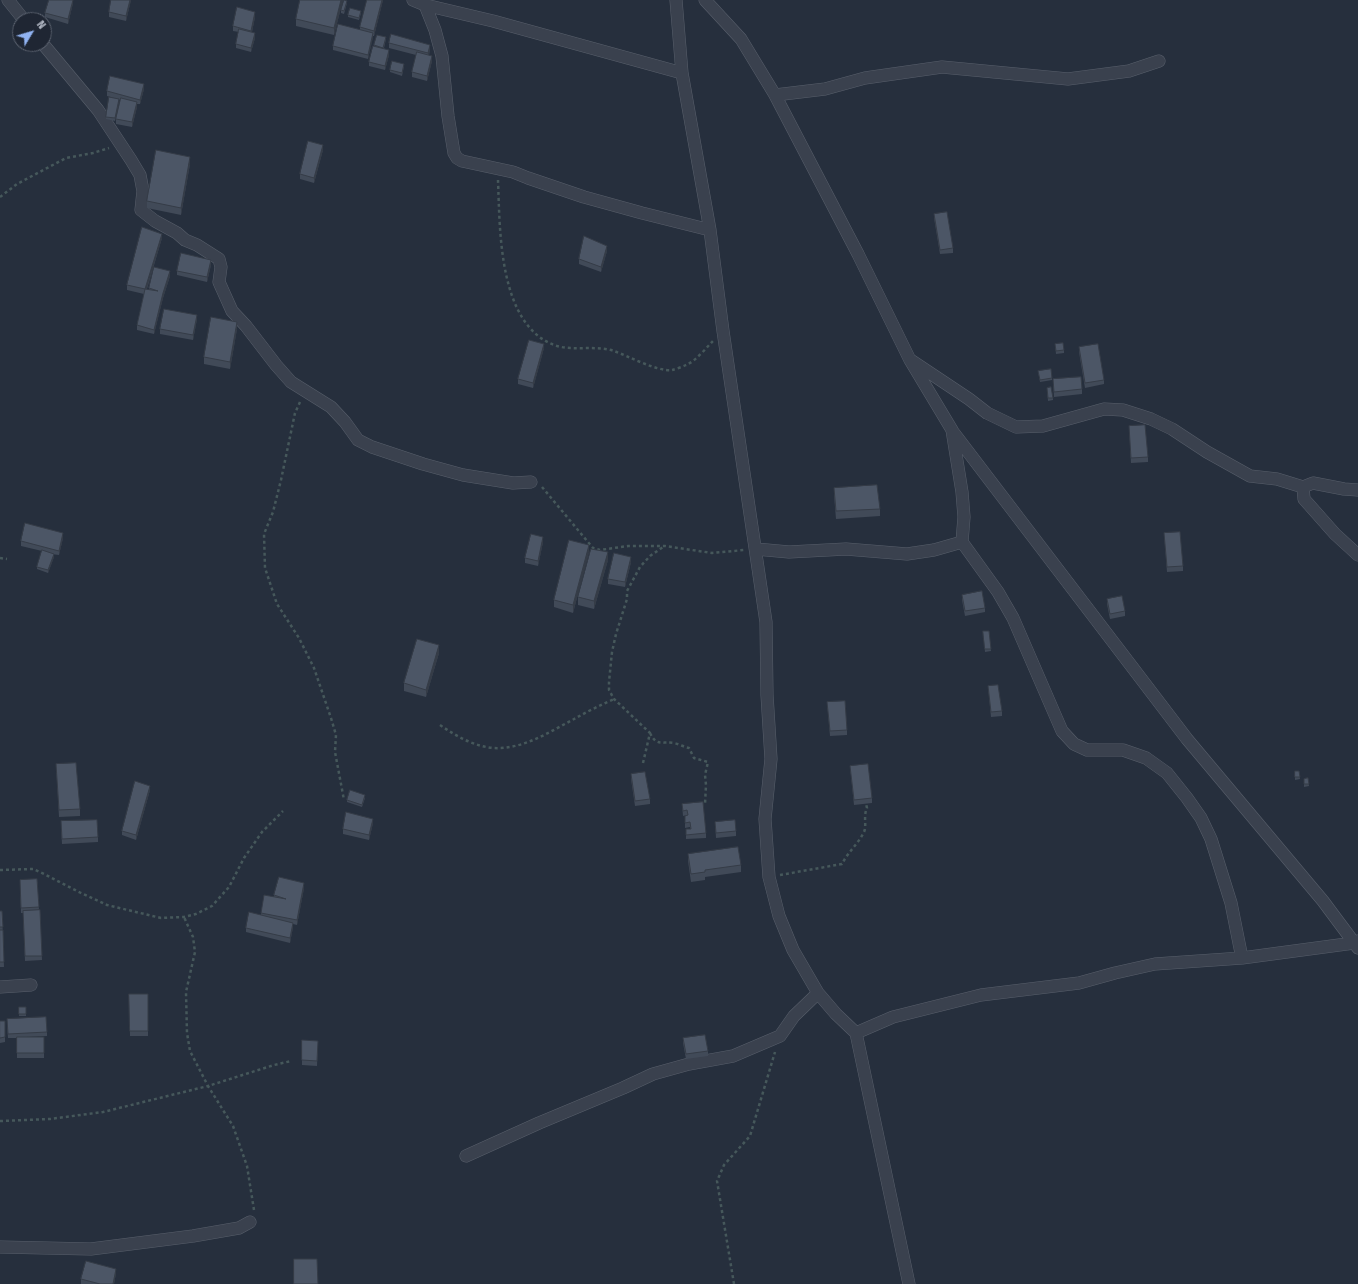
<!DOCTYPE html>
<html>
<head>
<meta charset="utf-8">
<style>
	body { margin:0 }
	#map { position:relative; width:1358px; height:1284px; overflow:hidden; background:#262f3d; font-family:"Fira Sans Condensed",sans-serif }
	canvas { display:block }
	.north { position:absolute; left:12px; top:12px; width:40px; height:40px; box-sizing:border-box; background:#1f2633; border:1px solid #5b626f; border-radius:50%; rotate:52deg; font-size:11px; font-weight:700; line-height:16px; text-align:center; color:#b6bcc8 }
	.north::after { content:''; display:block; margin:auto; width:14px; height:18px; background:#91b3f2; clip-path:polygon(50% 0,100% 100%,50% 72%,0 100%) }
</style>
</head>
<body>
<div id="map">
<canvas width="1358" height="1284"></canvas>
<div class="north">N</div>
</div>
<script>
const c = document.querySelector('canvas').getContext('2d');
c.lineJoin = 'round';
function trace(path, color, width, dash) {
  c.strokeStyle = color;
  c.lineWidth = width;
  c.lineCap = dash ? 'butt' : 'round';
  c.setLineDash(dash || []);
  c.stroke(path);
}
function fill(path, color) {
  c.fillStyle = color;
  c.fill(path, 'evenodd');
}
const minor = new Path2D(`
	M8,0l16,20
	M413,0l12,5 68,16 189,52
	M676,0l6,73 28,157 13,101 43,291 1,73 4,64 -6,60 4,58 10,39 14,34 25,43 18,21 20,19 53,251
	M705,0l36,39 34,56 83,159 52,106 42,70 10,62 2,25 -2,25 36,50 15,26 49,113 12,13 13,6h36l23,8 21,15 20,25 14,20 10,21 20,64 11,55
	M425,5l10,25 7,26 6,60 6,37 3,5 5,3 51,11 15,6 56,19 58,16 68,17
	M43,44l55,66 33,50 9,15 3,16 -2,19 14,11 22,12 8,7 12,5 22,14 2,8 -2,15 13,29 14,15 30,39 15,17 40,25 14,15 13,18 14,7 51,17 40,11 50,8 18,-1
	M775,95l50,-6 40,-11 77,-11 126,12 61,-8 30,-10
	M912,361l57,38 18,14 29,14 27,-1 61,-17 19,1 28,9 21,10 35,23 43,24 27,3 26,8 10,-4 31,6 14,1
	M953,432l234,307 136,162 35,47
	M1303,487l1,12 31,35 23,21
	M756,549l33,3 57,-3 61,5 27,-4 28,-8
	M0,987l31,-2
	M856,1033l37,-16 88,-22 98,-12 36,-10 40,-9 87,-6 112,-15 4,-2
	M466,1156l73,-33 84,-35 30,-14 36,-10 44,-8 47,-20 14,-20 24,-23
	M0,1247l91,2 102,-13 46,-8 11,-6`);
trace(minor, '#585f6b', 13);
trace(new Path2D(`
	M498,180c2,50 0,147 59,166 17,5 39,-1 57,5 14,5 44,21 58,19 4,-1 10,-3 14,-5 10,-4 19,-16 27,-24
	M0,197l17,-13 49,-26 27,-5 16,-5
	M300,402l-5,11 -14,67 -8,32 -9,22 1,34 12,36 22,34 15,30 17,50 5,17 -1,17 9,48
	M542,487l51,61 7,2 28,-4h37l47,7 32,-3
	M0,558l7,1
	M440,725c16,11 33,21 53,23 30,2 58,-17 83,-30 12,-7 25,-13 38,-19
	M650,733c7,14 11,8 24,10 5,1 10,4 15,5l5,10 14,4 -3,13 1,10 -1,19
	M643,763l7,-30 -36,-34 -5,-9v-8l3,-30 4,-18 11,-35v-8l13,-24 10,-11 13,-9
	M0,870l33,-1 11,5 37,19 26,12 54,13 23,-1 12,-3 16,-8 17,-19 15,-29 18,-26 21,-21
	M780,875l62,-11c6,-12 16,-20 22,-32 3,-6 -1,-16 3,-24l-1,-4
	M0,1121l50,-2 53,-7 105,-26 -18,-35 -3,-18 -1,-41 9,-40 -2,-15 -9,-20
	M254,1210l-7,-44 -14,-40 -25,-40 66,-21 17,-4
	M734,1284l-17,-103 7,-16 26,-29 25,-84`), '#46585b', 2.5, [3, 3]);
trace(minor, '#3a414e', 12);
fill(new Path2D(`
	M73,0v3l-5,21 -23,-7v-4z
	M131,0l-5,21 -17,-4v-5z
	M343,0l-9,35 -38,-9v-7z
	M367,0h16l-9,36h-1l-5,23 -35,-9v-4l27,-17v-2z
	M347,3l-3,11 -3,-1v-3z
	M361,13l-2,7 -11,-3v-2z
	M255,17l-3,15 3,6 -4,14 -15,-4v-4l3,-12 -6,-1v-5z
	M377,35l9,4 -2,9 5,7 -4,15 -16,-4v-4z
	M389,43l41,6 -1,7 3,5 -5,20 -15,-4v-5l4,-17 -27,-7z
	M404,66l-2,10 -12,-4v-2z
	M144,89l-4,15h-3v3l-5,20 -16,-3v-5l4,-19 -13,-4v-5z
	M119,102l-4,19 -9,-2v-2z
	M323,150l-9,33 -14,-4v-5z
	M190,164l-9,51 -34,-7v-7z
	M934,214l19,34v5l-13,1 -6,-36z
	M162,238l-15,51 2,1v-2l21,-12 -7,22 -9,36 -17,-4v-5l7,-31 -17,-4v-5z
	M607,251l-6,21 -22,-8v-5z
	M211,265l-4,17 -30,-7v-4z
	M197,319l-4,21 -33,-6v-5z
	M237,329l-7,40 -26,-5v-7z
	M1055,344l9,6v3l-8,1z
	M1079,347l25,33v4l-19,4 -6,-36z
	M544,348l-11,40 -15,-4v-5z
	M1038,371l14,7v2l-12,2z
	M1053,379l29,10v5l-28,3z
	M1047,388l6,10v2l-5,1z
	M1129,426l19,31v5l-17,1z
	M834,488l46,21v7l-44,3 -2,-24z
	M1164,533l19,33v5l-16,1z
	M63,538l-4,17 -8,-1 3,3 -6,16 -11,-4v-2l5,-16 -21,-5v-5z
	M543,542l-5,24 -13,-3v-5z
	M589,552l-16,61 -19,-6v-7z
	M608,560l-14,49 -16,-4v-8z
	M631,562l-6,25 -17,-3v-5z
	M962,595l23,13v4l-20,4 -3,-16z
	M1107,599l18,12v5l-15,3 -3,-15z
	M983,631h6l2,20 -6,1z
	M439,653l-13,44 -22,-6v-8z
	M988,686l14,25v5l-11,1z
	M827,702l20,28v5l-17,1z
	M56,764l24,45v7l-21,1z
	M850,766l22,32v5l-18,2z
	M1295,771h4l1,8 -5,1z
	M631,774l19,25v5l-15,2 -4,-27z
	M1308,778l1,8 -5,1v-8z
	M150,790l-14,50 -14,-5v-4z
	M365,798l-3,9 -15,-5v-2z
	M682,804l24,29v5l-20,1v-10h4v-2l-5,1v-12l2,-1 -4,1z
	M715,822l21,9v5l-20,2z
	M373,823l-4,17 -26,-6v-5z
	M61,826l37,11v5l-36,2z
	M688,854l53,11v7l-36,5v3l-14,2 -3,-21z
	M37,879l2,31h1l2,50 -17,1 -2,-48h-2l-1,-33z
	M304,888l-7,37 -4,-1v3l-3,16 -44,-11v-4l15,-13v-2l13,-16v-2z
	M0,911h2l2,56h-4z
	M129,994h19v42h-18z
	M26,1007v9h-7v-2z
	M0,1021l5,16v5l-5,1z
	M7,1024l40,8v4l-20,1h17v21h-27v-20h-9z
	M683,1038l25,13v5l-22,3 -3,-16z
	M302,1040l16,1 -1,25 -15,-1z
	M116,1273l-2,11h-33v-5z`), '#414a58');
fill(new Path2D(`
	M73,0v3l-5,21v-5z
	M130,0h1l-5,21v-5z
	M341,0h2l-9,35v-7z
	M382,0h1l-9,36v-5z
	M255,12v5l-4,19v-5z
	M255,33v5l-4,14v-4z
	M373,33v5l-5,21v-4z
	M430,45v4l-2,9v-5z
	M389,50v5l-4,15v-4z
	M432,56v5l-5,20v-5z
	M144,84v5l-4,15v-4z
	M137,102v5l-5,20v-5z
	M323,145v5l-9,33v-5z
	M190,157v7l-9,51v-7z
	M162,234v4l-17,56v-5z
	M607,246v5l-6,21v-5z
	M211,260v5l-4,17v-5z
	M170,271v5l-7,22 -9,36v-4l9,-37z
	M197,315v4l-4,21v-5z
	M237,322v7l-7,40v-7z
	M544,344v4l-11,40v-5z
	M63,533v5l-4,17v-4z
	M543,537v5l-5,24v-5z
	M589,545v7l-16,61v-8z
	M608,552v8l-14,49v-8z
	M54,554v3l-6,16v-3z
	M631,557v5l-6,25v-5z
	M439,645v8l-13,44v-7z
	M150,786v4l-14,50v-5z
	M373,819v4l-4,17v-5z
	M304,883v5l-7,37v-5z
	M293,923v4l-3,16v-5z
	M116,1269v4l-2,11h-1z`), '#353c47');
const building = new Path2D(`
	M49,0h24l-5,19 -23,-6z
	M111,0h19l-4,16 -17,-4z
	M300,0h41l-7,28 -38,-9z
	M344,0l3,1 -3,10 -3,-1z
	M367,0h15l-8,31 -14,-4z
	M237,7l18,5 -4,19 -18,-5z
	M350,8l11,3 -2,7 -11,-3z
	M338,24l35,9 -5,22 -35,-9z
	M239,29l16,4 -4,15 -15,-4z
	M391,34l39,11 -2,8 -39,-10z
	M377,35l9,2 -3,11 -9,-3z
	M373,46l16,4 -4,16 -16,-4z
	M417,52l15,4 -5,20 -15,-4z
	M392,61l12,3 -2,9 -12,-3z
	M110,76l34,8 -4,16 -33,-9z
	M109,97l10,2 -4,19 -9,-1z
	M121,98l16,4 -5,20 -16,-3z
	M308,141l15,4 -9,33 -14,-4z
	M156,150l34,7 -9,51 -34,-7z
	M947,212l6,36 -13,2 -6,-36z
	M142,227l20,7 -17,55 -18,-4z
	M584,236l23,10 -6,21 -22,-8z
	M181,253l30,7 -4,17 -30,-6z
	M154,267l16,4 -7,22 -9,37 -17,-5 8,-36 13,2 -9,-3z
	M164,309l33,6 -4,20 -33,-6z
	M211,317l26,5 -7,40 -26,-5z
	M529,340l15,4 -11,39 -15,-4z
	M1063,343l1,7 -8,1 -1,-7z
	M1098,344l6,36 -19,3 -6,-36z
	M1051,369l1,9 -12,2 -2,-9z
	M1081,377l1,12 -28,3 -1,-13z
	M1051,387l2,11h-5l-1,-10z
	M1145,425l3,32 -17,1 -2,-32z
	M877,485l3,24 -44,2 -2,-23z
	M25,523l38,10 -4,18 -38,-10z
	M1180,532l3,34 -16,1 -3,-34z
	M531,534l12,3 -5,24 -13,-3z
	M569,540l20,5 -16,60 -19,-5z
	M591,549l17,3 -14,49 -16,-4z
	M42,550l12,4 -6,16 -11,-3z
	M614,553l17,4 -6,25 -17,-3z
	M982,591l3,17 -20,3 -3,-16z
	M1122,596l3,15 -15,3 -3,-15z
	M983,631h6l2,18h-6z
	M417,639l22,6 -13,45 -22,-7z
	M998,685l4,26 -11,1 -3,-26z
	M845,701l2,29 -17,1 -3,-29z
	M76,763l4,46 -21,1 -3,-46z
	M868,764l4,34 -18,2 -4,-34z
	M1295,771h4l1,6h-5z
	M645,772l5,27 -15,2 -4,-27z
	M1308,778l1,6h-5v-5z
	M135,781l15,5 -14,49 -14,-4z
	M350,790l15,5 -3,10 -15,-5z
	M703,802l3,31 -20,2v-6h5l-1,-7 -5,1v-7l3,-1 -1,-5 -4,1 -1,-7z
	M346,812l27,7 -4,16 -26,-6z
	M97,820l1,17 -36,2 -1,-18z
	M735,820l1,11 -20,2 -1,-11z
	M738,847l3,18 -36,5v2l-14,2 -3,-20z
	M279,877l25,6 -7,37 -36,-7 3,-18 22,4 -12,-4z
	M37,879l2,28 -18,1 -1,-28z
	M40,910l2,46h-17l-2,-45z
	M0,911h2l1,16h-3z
	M249,912l44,11 -3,15 -44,-10z
	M0,930h3l1,32h-4z
	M129,994h19v37h-18z
	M19,1007h7v7h-7z
	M46,1017l1,15 -39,2 -1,-15z
	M0,1021h5v16l-5,1z
	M705,1035l3,16 -22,3 -3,-16z
	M17,1037h27v16h-27z
	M302,1040l16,1 -1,20 -15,-1z
	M294,1259h23l1,25h-24z
	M86,1261l30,8 -3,15h-13l-19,-5z`);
fill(building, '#4c5666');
trace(building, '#353c47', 1);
</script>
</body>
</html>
